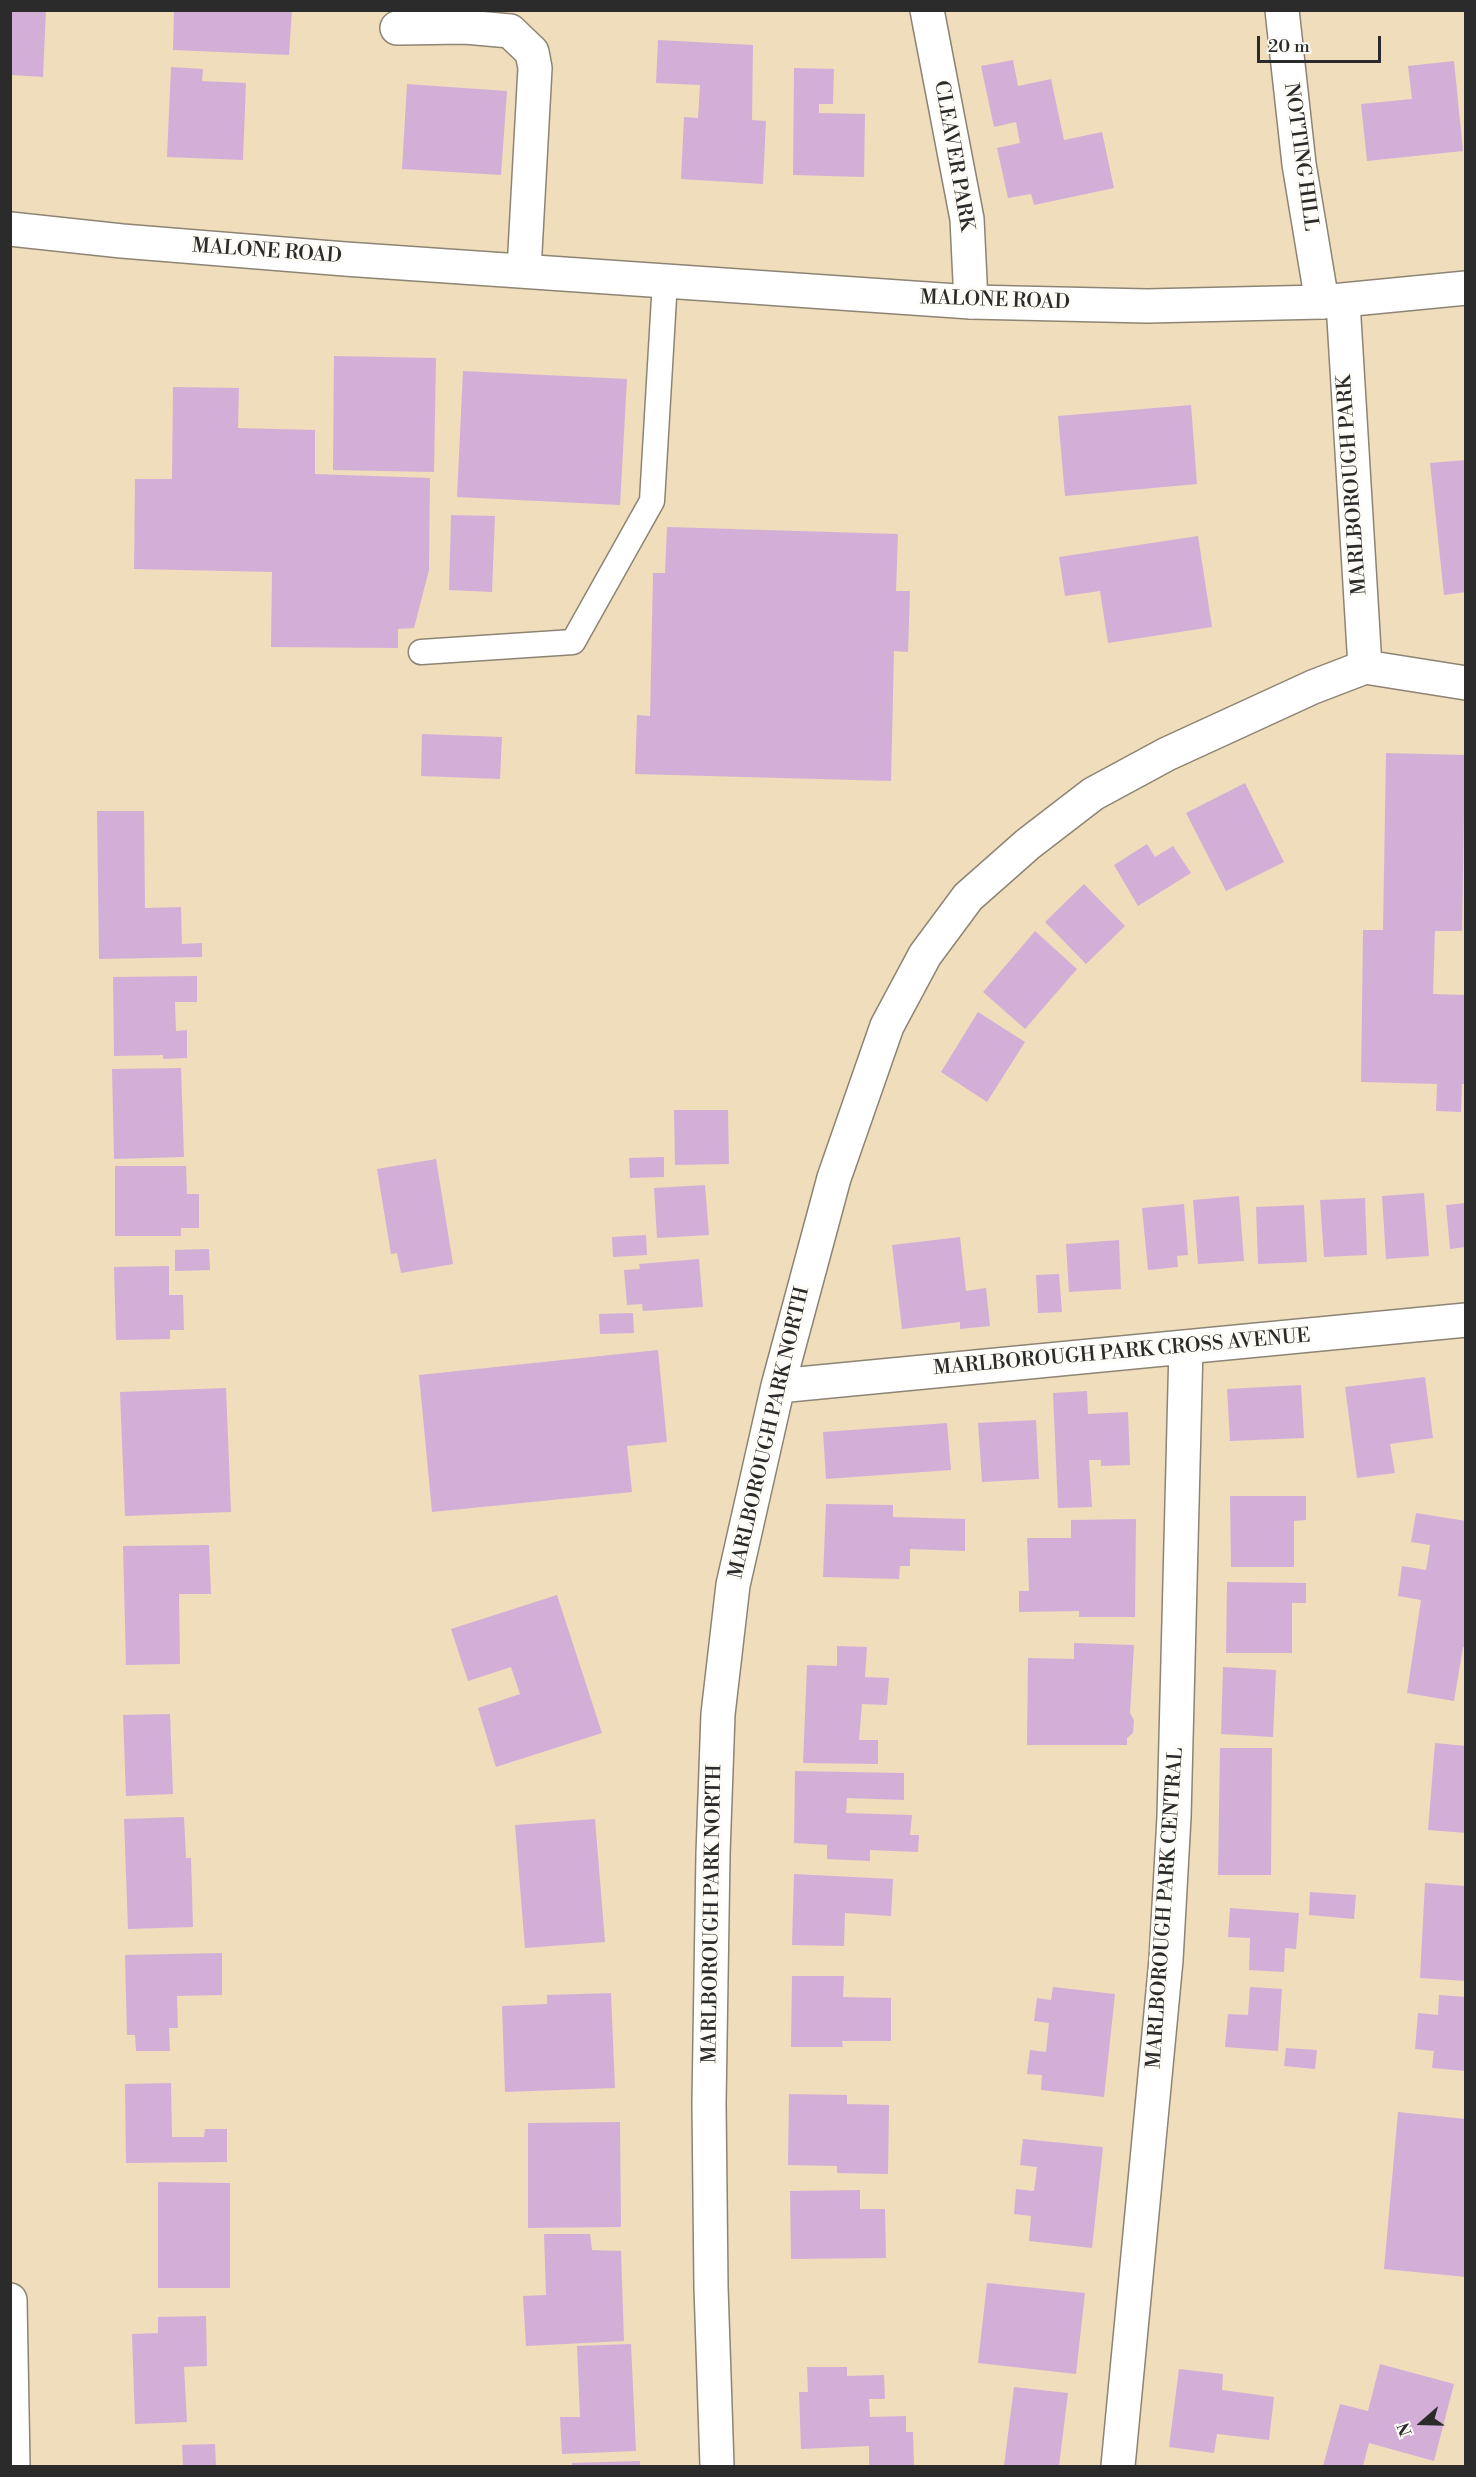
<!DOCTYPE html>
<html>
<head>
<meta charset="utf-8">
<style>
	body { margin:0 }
	#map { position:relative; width:1476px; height:2477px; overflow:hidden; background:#efddbc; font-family:"Libre Bodoni",serif }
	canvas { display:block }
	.frame { position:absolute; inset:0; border:12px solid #2b2b2b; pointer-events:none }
	.north { position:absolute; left:1392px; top:2393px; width:60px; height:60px; -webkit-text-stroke:4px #fdfcf7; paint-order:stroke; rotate:250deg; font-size:16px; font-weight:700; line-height:24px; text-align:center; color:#2b2b2b }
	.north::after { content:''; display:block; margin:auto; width:21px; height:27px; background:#2b2b2b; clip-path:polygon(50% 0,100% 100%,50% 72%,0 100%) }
	.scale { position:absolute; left:1257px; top:36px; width:124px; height:27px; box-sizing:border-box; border:3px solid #2b2b2b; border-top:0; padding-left:8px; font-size:18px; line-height:21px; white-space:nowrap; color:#2b2b2b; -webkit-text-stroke:4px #fdfcf7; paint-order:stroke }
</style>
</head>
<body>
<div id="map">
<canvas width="1476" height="2477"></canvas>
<div class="frame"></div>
<div class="north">N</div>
<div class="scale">20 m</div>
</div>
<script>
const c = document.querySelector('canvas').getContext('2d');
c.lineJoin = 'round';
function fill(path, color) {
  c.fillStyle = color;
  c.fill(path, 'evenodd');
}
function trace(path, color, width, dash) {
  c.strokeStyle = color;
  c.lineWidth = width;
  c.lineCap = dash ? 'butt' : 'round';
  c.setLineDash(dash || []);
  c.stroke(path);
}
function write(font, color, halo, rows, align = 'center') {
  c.font = font + ' "Libre Bodoni",serif';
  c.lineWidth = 6;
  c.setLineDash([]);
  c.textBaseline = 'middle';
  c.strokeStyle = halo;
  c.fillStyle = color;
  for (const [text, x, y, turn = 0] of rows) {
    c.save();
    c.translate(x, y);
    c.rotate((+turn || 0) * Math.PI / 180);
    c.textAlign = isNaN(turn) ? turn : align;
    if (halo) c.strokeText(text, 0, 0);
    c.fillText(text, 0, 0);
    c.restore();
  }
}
fill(new Path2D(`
	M10,10h36l-3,67 -33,-2z
	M174,10h118l-3,45 -116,-5z
	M658,40l95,5 -1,75 14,1 -3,63 -82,-5 3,-62 14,1 2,-33 -44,-2z
	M1013,60l5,26 33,-7 13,61 38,-8 12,56 -80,17 -3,-11 -23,4 -11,-50 23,-5 -4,-21 -22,5 -13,-61z
	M1454,61l9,90 -96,10 -6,-57 51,-5 -4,-33z
	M171,67l32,2 -1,12 44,2 -3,77 -76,-3z
	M794,68l40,1 -1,35h-14v9l46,1 -1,63 -71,-2z
	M407,84l100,7 -6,84 -99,-6z
	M334,356l102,2 -2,114 -101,-2z
	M463,371l164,8 -7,126 -163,-8z
	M173,387l66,1 -1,40 77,2v44l115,4 -1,92 -15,58 -16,1v19l-127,-1 1,-75 -138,-3 1,-90h37z
	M1191,405l6,79 -132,12 -7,-80z
	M1466,460v132l-22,3 -14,-132z
	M451,515l44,1 -3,76 -43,-2z
	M667,527l231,7 -2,57h14l-2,61 -14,-1 -3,130 -256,-7 2,-59 13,1 3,-143h12z
	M1198,536l14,91 -104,16 -8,-52 -35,5 -6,-39z
	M422,734l80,3 -2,42 -79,-3z
	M1386,753l79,2 -3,176h-27l-2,63 33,1v89h-4l-1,28 -25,-1 1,-27 -76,-2 2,-152h20z
	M1245,783l39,79 -58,29 -40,-78z
	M97,811h47l1,97 36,-1 1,37 20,-1v14l-103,2z
	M1147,844l8,13 18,-11 18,27 -53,33 -24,-41z
	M1084,884l41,42 -39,38 -41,-42z
	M1035,931l42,38 -52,60 -42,-37z
	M197,976v26h-22l1,29 11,-1v28l-24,1v-4l-49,1 -1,-79z
	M978,1012l47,30 -38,60 -46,-30z
	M181,1068l3,89 -70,2 -2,-90z
	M674,1110h54l1,54 -54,1z
	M664,1157v20l-34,1 -1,-20z
	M436,1159l17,105 -52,9 -4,-20 -6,1 -14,-85z
	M115,1166h71l1,28h12v34h-18v8h-66z
	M705,1185l4,50 -52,3 -3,-50z
	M1424,1193l5,63 -43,3 -4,-63z
	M1239,1196l5,65 -46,3 -5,-64z
	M1365,1198l2,57 -43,2 -4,-57z
	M1466,1203v44l-16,2 -4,-44z
	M1184,1204l4,51 -11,1 1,11 -30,3 -6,-62z
	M1304,1205l3,57 -49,2 -2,-57z
	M646,1235l1,20 -34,2 -1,-20z
	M960,1237l6,54 20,-3 4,38 -30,3v-7l-58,7 -10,-84z
	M1119,1240l2,49 -52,3 -3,-48z
	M209,1249l1,21 -35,1v-21z
	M699,1259l4,48 -60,4 -1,-7 -15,1 -3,-35 16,-1 -1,-5z
	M169,1266v29h14l1,35h-14v9l-54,1 -2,-73z
	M1059,1274l3,38 -24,1 -2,-38z
	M633,1313l1,20 -34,1 -1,-20z
	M658,1350l9,92 -40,4 5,46 -200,20 -13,-137z
	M1425,1377l8,61 -43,6 5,29 -38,5 -12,-91z
	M1301,1385l3,53 -74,3 -3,-52z
	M226,1388l5,124 -106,4 -5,-124z
	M1087,1391l1,23 40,-2 2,53 -29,1v-6h-12l3,47 -34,1 -5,-115z
	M1036,1420l3,59 -57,3 -4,-59z
	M947,1423l4,47 -125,9 -3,-47z
	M1230,1496h76v24l-12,1v46h-63z
	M826,1504l67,1v12l72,2v32l-55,-2v17h-10l-1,13 -76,-2z
	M1416,1513l50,8v127l-3,-1 -9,54 -47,-8 14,-93 -23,-4 4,-30 24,4 4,-25 -19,-3z
	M1136,1519l-1,98h-56v-6l-60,1v-21h10l-2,-53h44v-18z
	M209,1545l2,49h-32l1,70 -54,1 -3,-119z
	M1227,1582l79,1v20h-14v50h-66z
	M557,1595l45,138 -106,34 -18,-59 42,-14 -9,-27 -43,14 -17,-52z
	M1074,1643l60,2 -4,68 4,7 -1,13 -6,5v7h-100l1,-87 46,1z
	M837,1646l30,1 -2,30 24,1 -2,27 -25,-1 -3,36h19v24l-75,-1 4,-98 30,1z
	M1223,1667l53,3 -3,67 -52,-3z
	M170,1714l3,80 -47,2 -3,-81z
	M1435,1743l31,3v87l-38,-3z
	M1220,1748h52l-1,127h-53z
	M795,1771l109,2v27l-57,-2 -1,15 66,2 -2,20h9l-1,17 -48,-2v11l-43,-2v-14l-33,-2z
	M184,1817l2,41h5l2,69 -65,2 -4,-110z
	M595,1819l10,123 -80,6 -10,-123z
	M794,1874l99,5 -2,37 -46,-3 -1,33 -52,-1z
	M1425,1883l41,3v95l-46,-3z
	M1310,1892l46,3 -2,24 -45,-4z
	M1230,1908l69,5 -3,36 -11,-1 -1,24 -35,-2 1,-32 -22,-1z
	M222,1953v42l-45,1 1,32h-9l1,23h-34l-1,-16h-8l-2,-80z
	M792,1976h52l-1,21 48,1v43h-49l1,6h-52z
	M1053,1987l62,7 -11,103 -63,-7 1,-15 -15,-1 3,-24 16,2 3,-29 -15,-2 3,-23 14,2z
	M1250,1987l32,2 -4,62 -53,-4 3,-33 20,1z
	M611,1993l4,95 -110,4 -3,-86 45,-2v-9z
	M1439,1995l27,2v74l-34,-3 2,-17 -19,-2 3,-36 20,2z
	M1286,2048l31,2 -2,19 -31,-3z
	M171,2083l1,54h32l1,-8h22v33l-101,1 -1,-79z
	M789,2094l58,1v9l42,1 -1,69 -51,-1v-7l-49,-1z
	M1398,2112l68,7v158l-82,-8z
	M620,2122l1,105 -93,1v-105z
	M1023,2139l80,8 -11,101 -63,-7 2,-25 -17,-2 2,-25 18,2 3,-24 -17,-2z
	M158,2182l72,1v105h-72z
	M860,2190v19h25l1,49 -95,1 -1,-68z
	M544,2234h46l2,16 29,1 3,90 -98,5 -3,-50 23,-1z
	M987,2283l98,10 -9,81 -98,-11z
	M206,2316l1,50 -23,1 3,55 -52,2 -3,-90 26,-1v-16z
	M631,2344l5,107 -74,3 -2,-37h20l-3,-71z
	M1380,2364l74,20 -20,77 -65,-18 -6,23h-40l17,-62 28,7z
	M807,2367h40v9l37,-1 1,24h-16l1,18 36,-1v16h7l1,33 -45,1v-20l-68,3 -2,-57h9z
	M1179,2369l44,5 -1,16 52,7 -5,43 -52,-6 -3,19 -45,-6z
	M1014,2387l54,6 -9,73h-55z
	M215,2444l1,22h-33l-1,-21z
	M640,2461v5h-68v-3z`), '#d3afd8');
const lane = new Path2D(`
	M421,652l152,-10 79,-141 13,-220`);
const street = new Path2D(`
	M927,10l40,209 4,83
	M1282,10l17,154 23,138
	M397,28l68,-1 45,4 22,21 3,16 -11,202
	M1343,302l22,365
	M778,1386l688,-66
	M10,2300l3,166
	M717,2466l-6,-179 -2,-184 4,-249 5,-140 15,-129 45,-199 56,-208 53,-152 38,-71 43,-58 60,-53 65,-50 74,-40 146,-67 52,-20 101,16
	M1118,2466l48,-506 8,-143 12,-470`);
const secondary = new Path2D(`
	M10,229l112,12 223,18 626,43 176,4 175,-4 144,-14`);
trace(lane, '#8d8474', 27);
trace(street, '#8d8474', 36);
trace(secondary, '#8d8474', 36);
trace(lane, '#fff', 24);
trace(street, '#fff', 33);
trace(secondary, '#fff', 33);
write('20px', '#2b2b2b', '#fdfcf7', [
	["CLEAVER PARK",953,156,80],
	["NOTTING HILL",1300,157,82],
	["MALONE ROAD",267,252,4],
	["MALONE ROAD",995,301,2],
	["MARLBOROUGH PARK",1353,485,-94],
	["MARLBOROUGH PARK CROSS AVENUE",1122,1353,-5],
	["MARLBOROUGH PARK NORTH",770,1433,-77],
	["MARLBOROUGH PARK CENTRAL",1166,1908,-86],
	["MARLBOROUGH PARK NORTH",713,1914,-89]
]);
</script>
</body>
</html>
